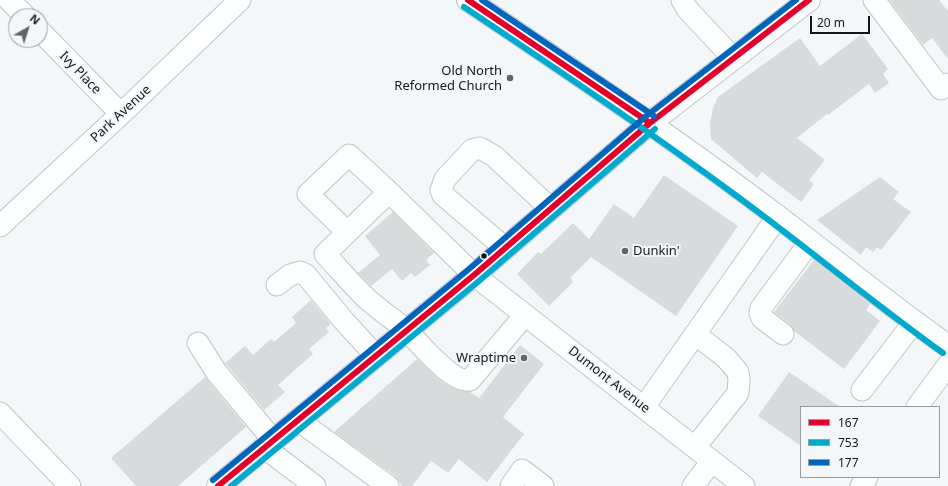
<!DOCTYPE html>
<html>
<head>
<meta charset="utf-8">
<style>
	body { margin:0 }
	#map { position:relative; width:948px; height:486px; overflow:hidden; background:#f4f7f9; font-family:"Noto Sans",sans-serif }
	canvas { display:block }
	.legend { position:absolute; left:800px; top:406px; width:140px; height:72px; box-sizing:border-box; background:#f3f7fa; border:1px solid #9a9d9f; margin:0; padding:5px 7px; list-style:none; font-size:12px; color:#151617 }
	.legend li { display:flex; align-items:center; gap:8px; height:20px }
	.legend b { width:20px; border:1px solid #9a9d9f }
	.north { position:absolute; left:8px; top:8px; width:40px; height:40px; box-sizing:border-box; background:#f3f7fa; border:1px solid #9a9d9f; border-radius:50%; rotate:39deg; font-size:11px; font-weight:700; line-height:16px; text-align:center; color:#151617 }
	.north::after { content:''; display:block; margin:auto; width:14px; height:18px; background:#636566; clip-path:polygon(50% 0,100% 100%,50% 72%,0 100%) }
	.scale { position:absolute; left:810px; top:16px; width:60px; height:18px; box-sizing:border-box; border:2px solid #151617; border-top:0; padding-left:5px; font-size:12px; line-height:14px; white-space:nowrap; color:#151617; -webkit-text-stroke:3px #f3f7fa; paint-order:stroke }
</style>
</head>
<body>
<div id="map">
<canvas width="948" height="486"></canvas>
<ul class="legend">
<li><b style="height:5px;background:#e4002b"></b>167</li>
<li><b style="height:5px;background:#00a9ce"></b>753</li>
<li><b style="height:5px;background:#0065bd"></b>177</li>
</ul>
<div class="north">N</div>
<div class="scale">20 m</div>
</div>
<script>
const c = document.querySelector('canvas').getContext('2d');
c.lineJoin = 'round';
function fill(path, color) {
  c.fillStyle = color;
  c.fill(path, 'evenodd');
}
function trace(path, color, width, dash) {
  c.strokeStyle = color;
  c.lineWidth = width;
  c.lineCap = dash ? 'butt' : 'round';
  c.setLineDash(dash || []);
  c.stroke(path);
}
function write(font, color, halo, rows, align = 'center') {
  c.font = font + ' "Noto Sans",sans-serif';
  c.lineWidth = 4;
  c.setLineDash([]);
  c.textBaseline = 'middle';
  c.strokeStyle = halo;
  c.fillStyle = color;
  for (const [text, x, y, turn = 0] of rows) {
    c.save();
    c.translate(x, y);
    c.rotate((+turn || 0) * Math.PI / 180);
    c.textAlign = isNaN(turn) ? turn : align;
    if (halo) c.strokeText(text, 0, 0);
    c.fillText(text, 0, 0);
    c.restore();
  }
}
fill(new Path2D(`
	M889,0h50l9,11v48l-16,-21 -9,7z
	M862,34l26,35 -5,5 6,9 -14,10 -6,-9 -41,31 -1,-1 -30,24 28,22 -16,20 5,4 -13,18 -39,-30 -5,6 -46,-39 -1,-16 3,-15 5,-11 82,-59 20,28z
	M664,175l74,51 -62,90 -85,-59 -21,21 3,4 -24,24 -32,-32 21,-22 3,2 32,-31 16,16 25,-35 20,14z
	M880,177l19,15 -6,7 18,13 -30,38 -4,-3 -4,5 -7,-5 -5,8 -44,-35z
	M393,212l41,41 -8,7 4,5 -15,12 -4,-4 -9,8 -10,-12 -21,17 -13,-13 22,-18 -15,-19z
	M814,260l56,44 -4,6 14,11 -36,48 -50,-38 -4,-7 -16,-12z
	M311,300l20,24 -5,4 3,4 -20,17 4,5 -35,31 7,7 -21,18 -39,-47 20,-17 8,9 18,-16 3,3 22,-19 -4,-6z
	M520,345l24,19 -41,53 21,17 -37,48 -28,-23 -11,14 -17,-12 -19,25h-10l-7,-10 -61,-44 83,-73 20,19 10,7 11,5 12,2 9,6z
	M789,372l51,35h-39v39l-43,-30z
	M205,377l41,50 -68,59h-42l-25,-28z`), '#d8dadc');
const minor = new Path2D(`
	M9,0l16,16
	M682,0l6,10 45,48
	M874,0l67,89 7,-5
	M40,31l81,83
	M0,226l121,-112 119,-114
	M347,232l-39,-38 41,-39 40,37
	M505,248l-62,-53 -2,-5 4,-11 27,-29 8,-2 14,8 56,52
	M277,285l13,-10 10,-3 6,3 38,46 32,35
	M525,315l-55,65c-18,4 -52,-39 -64,-50 -14,-12 -30,-22 -43,-35 -13,-13 -25,-27 -38,-41l64,-62 85,83 270,211
	M783,334l-21,-16 -2,-5 1,-5 49,-66
	M198,343l19,30 57,68
	M862,390l52,-68
	M644,407l134,-191
	M917,407l31,-42
	M0,413l70,73
	M298,420l90,66
	M695,447l43,-54 1,-13 -1,-8 -12,-14 -31,-24
	M265,448l50,38
	M511,486l11,-16 21,16
	M693,486l19,-25
	M861,486l6,-9`);
const major = new Path2D(`
	M468,0c104,70 209,140 309,216 57,43 112,89 171,130
	M218,486l256,-211 176,-152 159,-123`);
trace(minor, '#c2c4c6', 23);
trace(major, '#c2c4c6', 24);
trace(minor, '#fdfefe', 21);
trace(major, '#fdfefe', 22);
trace(new Path2D(`
	M468,0l182,123
	M218,486l256,-211 176,-152 159,-123`), '#e4002b', 6);
trace(new Path2D(`
	M464,7c91,61 182,122 270,187 71,52 138,108 209,159
	M231,486l248,-205 176,-152`), '#00a9ce', 6);
trace(new Path2D(`
	M482,0l172,116
	M213,480l256,-211 176,-152 151,-117`), '#0065bd', 6);
for (const [x, y, r, color] of [
	[510,78,4,"#636566"],
	[625,251,4,"#636566"],
	[484,256,3.5,"#151617"],
	[524,358,4,"#636566"]
]) {
  const dot = new Path2D();
  dot.arc(x, y, r, 0, 2 * Math.PI);
  c.fillStyle = color;
  c.fill(dot);
  trace(dot, '#f3f7fa', 1.5);
}
write('13px', '#151617', '#f3f7fa', [
	["Old North",502,71],
	["Reformed Church",502,86],
	["Dunkin'",633,251,"left"],
	["Wraptime",516,358]
], 'right');
write('13px', '#151617', '#f3f7fa', [
	["Ivy Place",80,73,46],
	["Park Avenue",121,114,-43],
	["Dumont Avenue",609,380,38]
]);
</script>
</body>
</html>
